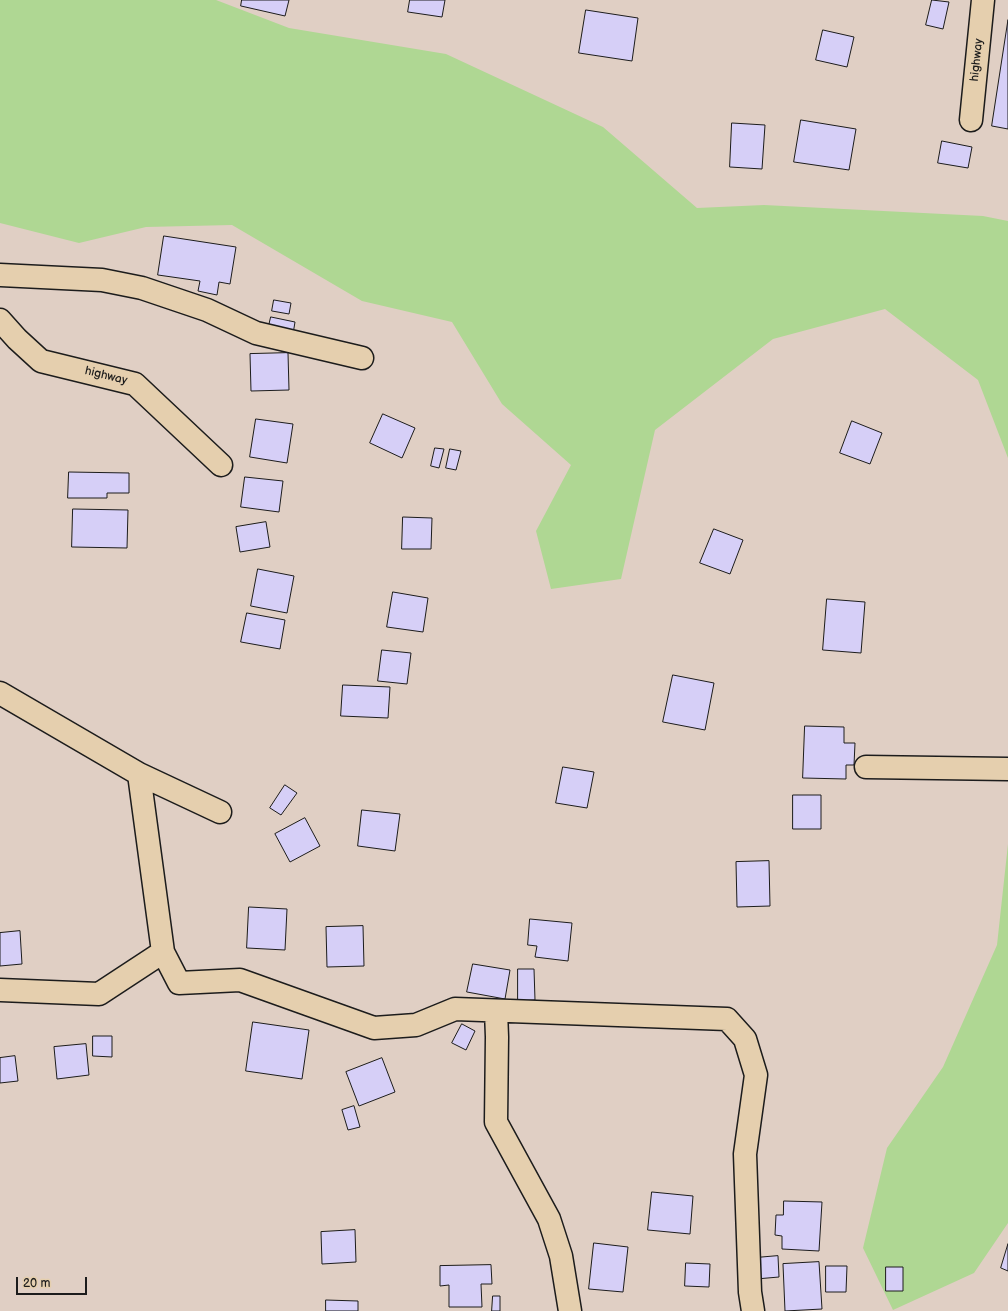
<!DOCTYPE html>
<html>
<head>
<meta charset="utf-8">
<style>
	body { margin:0 }
	#map { position:relative; width:1008px; height:1311px; overflow:hidden; background:#e0cfc4; font-family:"Balsamiq Sans",sans-serif }
	canvas { display:block }
	.scale { position:absolute; left:16px; top:1277px; width:71px; height:18px; box-sizing:border-box; border:2px solid #1c1c1c; border-top:0; padding-left:5px; font-size:12px; line-height:14px; white-space:nowrap; color:#1c1c1c; -webkit-text-stroke:3px #e5cfae; paint-order:stroke }
</style>
</head>
<body>
<div id="map">
<canvas width="1008" height="1311"></canvas>
<div class="scale">20 m</div>
</div>
<script>
const c = document.querySelector('canvas').getContext('2d');
c.lineJoin = 'round';
function fill(path, color) {
  c.fillStyle = color;
  c.fill(path, 'evenodd');
}
function trace(path, color, width, dash) {
  c.strokeStyle = color;
  c.lineWidth = width;
  c.lineCap = dash ? 'butt' : 'round';
  c.setLineDash(dash || []);
  c.stroke(path);
}
function write(font, color, halo, rows, align = 'center') {
  c.font = font + ' "Balsamiq Sans",sans-serif';
  c.lineWidth = 3;
  c.setLineDash([]);
  c.textBaseline = 'middle';
  c.strokeStyle = halo;
  c.fillStyle = color;
  for (const [text, x, y, turn = 0] of rows) {
    c.save();
    c.translate(x, y);
    c.rotate((+turn || 0) * Math.PI / 180);
    c.textAlign = isNaN(turn) ? turn : align;
    if (halo) c.strokeText(text, 0, 0);
    c.fillText(text, 0, 0);
    c.restore();
  }
}
fill(new Path2D(`
	M0,0h216l73,28 157,26 157,73 94,81 67,-3 219,11 25,5v237l-30,-78 -93,-71 -112,30 -118,91 -34,149 -70,10 -15,-58 35,-66 -69,-61 -50,-82 -90,-21 -130,-76 -86,2 -67,16 -79,-20z
	M1008,844v379l-34,50 -81,37 -30,-62 24,-100 56,-81 54,-122z`), '#afd793');
const building = new Path2D(`
	M242,0h47l-4,16 -44,-10z
	M410,0h35l-3,17 -34,-5z
	M932,0l17,2 -6,27 -17,-4z
	M586,10l52,8 -6,43 -53,-8z
	M1008,20v109l-16,-3z
	M823,30l31,7 -7,30 -31,-7z
	M801,120l55,9 -7,41 -55,-8z
	M732,123l33,2 -3,44 -32,-2z
	M942,141l30,6 -4,21 -30,-5z
	M164,236l72,11 -6,37 -11,-2 -2,13 -19,-4 2,-10 -42,-6z
	M274,300l17,3 -2,11 -17,-3z
	M271,317l24,5 -2,12 -25,-4z
	M288,353l1,37 -38,1 -1,-37z
	M383,414l32,14 -13,30 -32,-15z
	M256,419l37,5 -6,39 -37,-6z
	M852,421l30,12 -12,31 -30,-11z
	M435,448l9,1 -5,19 -8,-2z
	M450,449l11,2 -5,19 -10,-2z
	M69,472l60,1v20h-22v5h-39z
	M245,477l38,4 -4,31 -38,-5z
	M73,509l55,1 -1,38 -55,-1z
	M403,517l29,1 -1,31h-29z
	M266,522l4,25 -30,5 -4,-25z
	M714,529l29,11 -13,34 -30,-11z
	M258,569l36,7 -7,37 -36,-7z
	M393,592l35,6 -5,34 -36,-5z
	M827,599l38,3 -4,51 -38,-3z
	M247,613l38,7 -5,29 -39,-7z
	M382,650l29,3 -4,31 -29,-3z
	M673,675l41,8 -9,47 -42,-8z
	M343,685l47,2 -2,31 -47,-2z
	M805,726l39,1v16h11l-1,22h-8v14l-43,-1z
	M563,767l31,5 -7,36 -31,-5z
	M285,785l12,8 -16,22 -11,-7z
	M793,795h28v34h-28z
	M362,810l38,4 -5,37 -37,-5z
	M305,818l15,28 -30,16 -15,-28z
	M769,861l1,45 -33,1 -1,-45z
	M249,907l38,2 -2,41 -38,-2z
	M530,919l42,4 -4,38 -33,-4 2,-11 -9,-1z
	M363,926l1,40 -37,1 -1,-40z
	M20,931l2,33 -22,2v-33z
	M473,964l37,6 -5,29 -38,-7z
	M518,969h16l1,31 -17,1z
	M253,1022l56,8 -7,49 -56,-8z
	M462,1024l13,7 -9,19 -14,-7z
	M93,1036h19v21l-19,-1z
	M86,1044l3,31 -32,4 -3,-32z
	M15,1056l3,25 -18,2v-25z
	M382,1058l13,34 -36,14 -13,-34z
	M354,1106l6,21 -12,3 -6,-20z
	M652,1192l41,4 -3,38 -42,-4z
	M784,1201l38,1 -3,49 -37,-2v-13l-7,-1 1,-20h7z
	M355,1230l1,32 -34,2 -1,-32z
	M594,1243l34,4 -5,45 -34,-3z
	M1008,1244v27l-7,-3z
	M778,1256l1,21 -23,2 -1,-21z
	M819,1262l3,47 -37,2 -2,-47z
	M686,1263l24,1 -1,23 -24,-1z
	M491,1265l1,19h-11l1,23h-33v-22l-9,1v-20z
	M826,1266h21l-1,26h-20z
	M886,1267h17v24h-17z
	M493,1296h7v15h-8z
	M326,1300l32,1v10h-32z`);
fill(building, '#d6cff7');
trace(building, '#1c1c1c', 1);
const minor = new Path2D(`
	M971,120l12,-120
	M0,275l102,5 40,8 65,22 49,23 106,25
	M0,320l17,19 24,22 94,23 86,81
	M0,693l139,81 81,38
	M866,767l142,2
	M139,774l24,178 16,31 61,-3 134,48 42,-3 39,-16 272,10 18,20 11,36 -11,79 5,138 3,19
	M0,990l99,4 64,-42
	M496,1011l1,26 -1,85 53,97 12,37 9,55`);
trace(minor, '#1c1c1c', 25);
trace(minor, '#e5cfae', 22);
write('12px', '#1c1c1c', '#e5cfae', [
	["highway",977,60,-84],
	["highway",106,376,14]
]);
</script>
</body>
</html>
